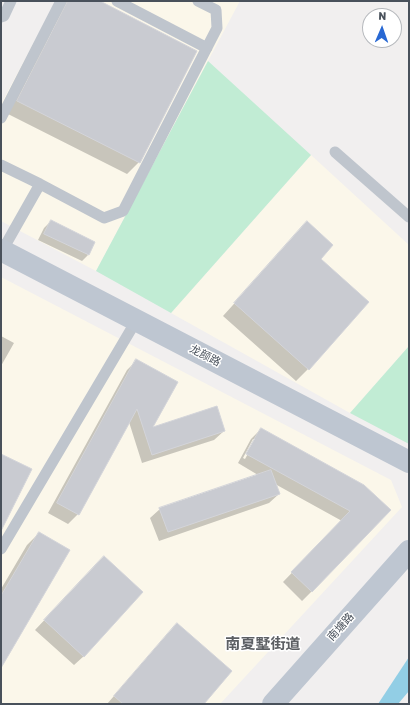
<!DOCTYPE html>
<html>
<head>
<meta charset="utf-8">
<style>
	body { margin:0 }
	#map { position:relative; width:410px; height:705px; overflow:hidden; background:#f1efef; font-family:Rubik,sans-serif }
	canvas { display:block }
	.frame { position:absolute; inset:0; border:2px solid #49515b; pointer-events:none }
	.north { position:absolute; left:362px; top:8px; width:40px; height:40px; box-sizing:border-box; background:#fff; border:1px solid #b6b9bd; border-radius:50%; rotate:2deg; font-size:11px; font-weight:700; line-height:16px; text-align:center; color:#49515b }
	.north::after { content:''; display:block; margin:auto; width:14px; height:18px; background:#2868d3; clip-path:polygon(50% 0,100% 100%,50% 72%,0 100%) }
</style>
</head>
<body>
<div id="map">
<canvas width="410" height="705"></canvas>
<div class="frame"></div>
<div class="north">N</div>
</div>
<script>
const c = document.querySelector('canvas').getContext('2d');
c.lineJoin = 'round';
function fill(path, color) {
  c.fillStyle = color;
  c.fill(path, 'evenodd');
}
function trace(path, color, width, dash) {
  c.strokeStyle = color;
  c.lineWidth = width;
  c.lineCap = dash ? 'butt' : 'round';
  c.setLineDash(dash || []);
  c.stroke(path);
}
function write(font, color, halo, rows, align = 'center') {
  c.font = font + ' Rubik,"Noto Sans SC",sans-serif';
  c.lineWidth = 3;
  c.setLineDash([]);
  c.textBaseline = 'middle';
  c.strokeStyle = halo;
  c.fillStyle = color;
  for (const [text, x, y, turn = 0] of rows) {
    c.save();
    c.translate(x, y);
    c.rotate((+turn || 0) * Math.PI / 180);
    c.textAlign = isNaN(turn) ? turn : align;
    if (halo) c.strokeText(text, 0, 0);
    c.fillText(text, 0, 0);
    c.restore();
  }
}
fill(new Path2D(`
	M56,1h184l-144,270 -95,-50v-117z
	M311,155l98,90v101l-59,67 -179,-100z
	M1,277l390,203 11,27 -182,197h-219z`), '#fbf7ea');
fill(new Path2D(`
	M208,61l103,94 -140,158 -75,-42z
	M409,346v98l-59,-31z`), '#c1ecd4');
fill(new Path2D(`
	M409,657v34l-11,13h-20z`), '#92cee5');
fill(new Path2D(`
	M62,1h35l42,161 -12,12 -121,-61z
	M51,221l37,34 -6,6 -44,-21 6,-12z
	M307,223l12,36 -11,110 -12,12 -73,-65z
	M1,336l13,7 -13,23z
	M137,360l14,69 73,2 -10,9 -72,23 -13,-41 -51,92 -10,10 -20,-11 79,-143z
	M261,429l102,57 -51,105 -10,10 -19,-19 59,-61 -67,-37 4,10 -10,9 -110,38 -9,-23 10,-9 98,-34 -20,-12 13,-24zM253,439h3l-11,20 -2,-1z
	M39,533l-38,133v-77l26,-44z
	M104,557l-20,99 -10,9 -39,-35z
	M177,625l26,79h-96l59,-68z`), '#0003');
const building = new Path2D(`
	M68,1h32l97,50 -57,112 -123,-62z
	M51,220l44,22 -6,13 -45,-21z
	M307,221l26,24 -12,14 48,43 -60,68 -75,-67z
	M136,359l42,23 -25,45 64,-21 8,25 -73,24 -15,-46 -58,106 -22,-12z
	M261,428l103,57 27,25 -79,82 -21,-20 59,-61 -104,-57z
	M1,454l31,15 -31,62z
	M271,470l9,24 -112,38 -9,-24z
	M39,532l31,18 -69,118v-72z
	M104,556l39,36 -59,65 -40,-37z
	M177,623l55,48 -28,33h-81l-9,-8z`);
fill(building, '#c9cbd1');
trace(building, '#d4d5da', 1);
trace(new Path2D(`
	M117,1l90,47
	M1,17l3,-1 7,-15
	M1,118l60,-117
	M335,152l74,65
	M1,165l39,19 64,34 19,-7 94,-183 -1,-18 -18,-9
	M2,251l38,-67
	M1,549l135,-228`), '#bfc5cd', 11);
trace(new Path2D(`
	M1,250l408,212
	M273,704l136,-153`), '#bec6d1', 22);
write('11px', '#49515b', '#fff', [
	["龙颜路",205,356,27],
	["南塘路",341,627,-48]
]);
write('bold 15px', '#5c5f63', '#fff', [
	["南夏墅街道",263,645]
]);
</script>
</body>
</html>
